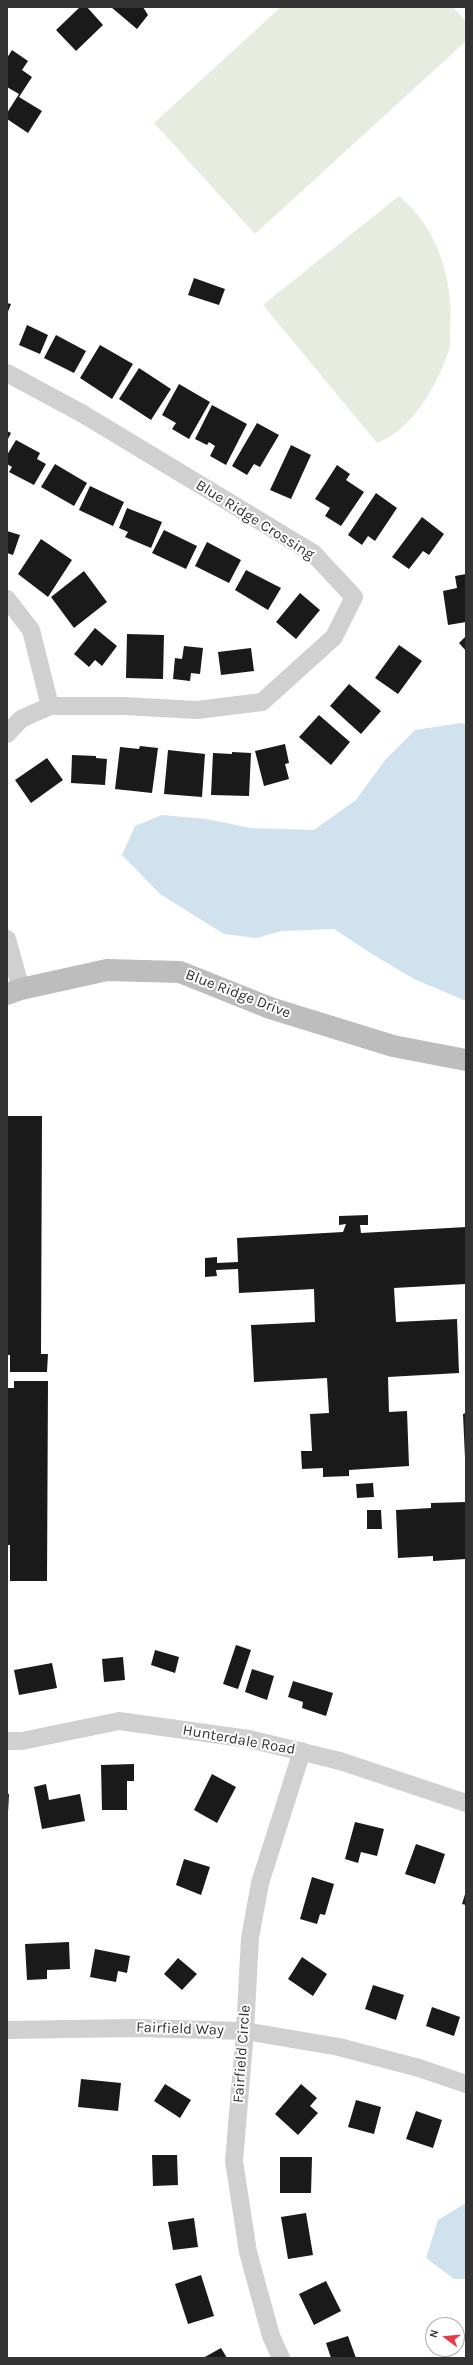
<!DOCTYPE html>
<html>
<head>
<meta charset="utf-8">
<style>
	body { margin:0 }
	#map { position:relative; width:473px; height:2365px; overflow:hidden; background:#fff; font-family:Karla,sans-serif }
	canvas { display:block }
	.frame { position:absolute; inset:0; border:8px solid #333; pointer-events:none }
	.north { position:absolute; left:425px; top:2317px; width:40px; height:40px; box-sizing:border-box; background:#fff; border:1px solid #adadad; border-radius:50%; rotate:286deg; font-size:11px; font-weight:700; line-height:16px; text-align:center; color:#333 }
	.north::after { content:''; display:block; margin:auto; width:14px; height:18px; background:#e63946; clip-path:polygon(50% 0,100% 100%,50% 72%,0 100%) }
</style>
</head>
<body>
<div id="map">
<canvas width="473" height="2365"></canvas>
<div class="frame"></div>
<div class="north">N</div>
</div>
<script>
const c = document.querySelector('canvas').getContext('2d');
c.lineJoin = 'round';
function fill(path, color) {
  c.fillStyle = color;
  c.fill(path, 'evenodd');
}
function trace(path, color, width, dash) {
  c.strokeStyle = color;
  c.lineWidth = width;
  c.lineCap = dash ? 'butt' : 'round';
  c.setLineDash(dash || []);
  c.stroke(path);
}
function write(font, color, halo, rows, align = 'center') {
  c.font = font + ' Karla,sans-serif';
  c.lineWidth = 4;
  c.setLineDash([]);
  c.textBaseline = 'middle';
  c.strokeStyle = halo;
  c.fillStyle = color;
  for (const [text, x, y, turn = 0] of rows) {
    c.save();
    c.translate(x, y);
    c.rotate((+turn || 0) * Math.PI / 180);
    c.textAlign = isNaN(turn) ? turn : align;
    if (halo) c.strokeText(text, 0, 0);
    c.fillText(text, 0, 0);
    c.restore();
  }
}
fill(new Path2D(`
	M281,7h172l13,15v19l-211,193 -101,-111z
	M399,196c40,33 55,86 51,136 0,6 1,13 -1,18 -6,18 -14,34 -23,49 -13,19 -28,36 -49,44l-114,-138z`), '#e6ecdf');
fill(new Path2D(`
	M461,723l5,1v277l-52,-22 -42,-25 -38,-25 -52,2 -26,7 -32,-4 -64,-40 -38,-39 13,-29 27,-11 44,4 45,9 63,2 42,-30 29,-40 30,-30z
	M466,2203v76h-12l-28,-21 12,-38z`), '#cfe2ee');
fill(new Path2D(`
	M80,7h7l16,18 -27,26 -20,-21z
	M111,7h32l5,8 -11,14z
	M12,50l16,11 -6,9 10,7 -13,20 23,14 -14,22 -21,-14v-6l12,-19 -12,-7v-29z
	M194,278l31,11 -6,16 -31,-10z
	M7,303l4,1 -4,10z
	M27,325l21,10 -8,19 -21,-9z
	M56,335l30,16 -12,22 -30,-15z
	M100,345l33,19 -21,35 -32,-21z
	M139,368l32,21 -20,31 -32,-21z
	M179,384l31,18 -21,37 -17,-10 4,-6 -14,-8z
	M212,405l35,19 -21,41 -16,-9 5,-10 -6,-4 -2,3 -12,-6z
	M257,423l22,12 -19,32 -6,-3 -7,11 -15,-9z
	M7,431l4,2 -4,8z
	M16,440l24,13 -3,6 9,5 -12,21 -25,-13 3,-5 -5,-3v-9z
	M291,445l20,10 -20,44 -21,-9z
	M55,464l32,19 -13,23 -33,-19z
	M337,465l13,9 -4,6 18,12 -23,34 -16,-10 5,-8 -15,-9z
	M90,486l34,16 -11,24 -34,-16z
	M376,493l21,15 -22,33 -7,-5 -6,9 -14,-10z
	M127,508l35,14 -11,26 -26,-11 3,-5 -9,-4z
	M422,517l22,17 -15,21 -6,-4 -14,18 -17,-12z
	M164,530l33,16 -11,23 -34,-16z
	M7,531l13,4 -7,20 -6,-2z
	M41,539l31,21 -24,37 -30,-23z
	M207,542l34,18 -12,23 -34,-17z
	M246,570l35,18 -13,22 -33,-20z
	M84,571l23,31 -33,26 -23,-31z
	M466,574v48l-18,3 -5,-34 14,-3 -2,-12z
	M300,593l20,17 -24,29 -20,-17z
	M95,628l22,18 -15,20 -7,-6 -6,7 -15,-13z
	M127,634l37,1 -1,44 -37,-1z
	M466,636v15l-7,-8z
	M399,645l23,16 -24,33 -23,-16z
	M184,646l19,2 -3,26 -9,-1 -1,8 -17,-2 2,-21 7,1z
	M251,648l3,23 -33,4 -3,-23z
	M349,684l32,27 -20,23 -31,-28z
	M319,715l31,27 -19,23 -32,-28z
	M285,744l4,19 -4,1 4,15 -25,7 -9,-35z
	M140,746l18,2 -6,45 -37,-4 5,-42 19,2z
	M168,750l37,4 -3,43 -38,-3z
	M232,752l19,1 -2,43 -38,-1 2,-42 19,1z
	M72,755l24,1v2l11,1 -2,26 -34,-2z
	M47,758l16,22 -32,23 -16,-23z
	M7,1116h35l-1,238h7l-1,18h-37v-17h-3z
	M368,1215v10h-8l1,8 105,-6v57l-72,4 2,34 61,-3 2,54 -71,4 1,35 18,-1 2,55 -60,4v6l-26,1v-9l-21,1 -1,-18h11l-2,-37 19,-1 -2,-35 -73,4 -3,-57 64,-3 -1,-33 -75,4 -1,-24 -22,1 1,6 -12,1v-19l12,-1v6l21,-1 -1,-24 106,-6 3,-8 -7,1v-9z
	M14,1381h34l-1,200h-37v-36h-3v-157h7z
	M466,1413v44l-1,1 -2,-44z
	M373,1483l1,14 -17,1 -1,-14z
	M466,1502v57l-33,2v-5l-35,2 -2,-48 35,-2v-5z
	M367,1510h14l1,19h-15z
	M236,1645l15,5 -13,39 -15,-5z
	M155,1650l24,7 -4,16 -24,-8z
	M123,1657l2,23 -21,2 -2,-23z
	M52,1663l5,25 -38,7 -5,-25z
	M252,1669l22,7 -7,24 -22,-8z
	M293,1681l40,12 -7,23 -24,-8 1,-6 -15,-5z
	M134,1764v17h-7v29h-25l-1,-45z
	M212,1774l24,13 -19,36 -23,-13z
	M46,1784l3,16 31,-6 5,27 -43,8 -8,-42z
	M7,1794h2l-1,18 -1,-1z
	M355,1822l29,7 -7,27 -16,-4 -3,11 -13,-4z
	M416,1844l29,10 -10,30 -30,-10z
	M184,1859l26,8 -9,28 -25,-10z
	M312,1877l22,7 -9,31 -5,-1 -3,10 -17,-5z
	M466,1891v14l-4,-1z
	M69,1942l1,27 -23,1v9l-20,1 -2,-36z
	M95,1949l35,7 -3,17 -9,-2 -2,11 -26,-5z
	M302,1957l25,17 -14,22 -25,-17z
	M178,1958l19,16 -15,16 -18,-16z
	M373,1985l31,10 -8,25 -31,-11z
	M432,2007l28,10 -6,19 -28,-10z
	M81,2079l40,4 -3,28 -40,-4z
	M165,2084l26,16 -11,18 -26,-17z
	M301,2084l16,14 -7,8 8,7 -20,22 -23,-21z
	M356,2100l25,7 -7,27 -26,-7z
	M416,2111l26,9 -9,28 -27,-9z
	M152,2155h25l1,30 -25,1z
	M280,2157h32l-1,36h-31z
	M306,2213l7,42 -25,4 -7,-42z
	M194,2218l4,29 -25,3 -5,-28z
	M201,2275l13,41 -26,8 -13,-40z
	M326,2281l15,30 -27,14 -15,-31z
	M348,2336l8,22h-25l-5,-15z
	M221,2348l6,10h-24z`), '#1a1a1a');
trace(new Path2D(`
	M7,373l76,41 230,139 41,44 -20,40 -72,65 -65,8 -74,-4h-73l-19,-76 -24,-31
	M7,734l14,-15 29,-13
	M7,939l14,50
	M7,1741h15l97,-20 130,18 91,22 126,42
	M7,2030l128,-2 110,3 94,16 80,21 47,16
	M281,2358l-10,-22 -23,-84 -14,-91 11,-130 5,-93 10,-55 42,-132`), '#d0d0d0', 18);
trace(new Path2D(`
	M7,994l14,-5 86,-19 73,2 90,36 123,38 73,14`), '#bdbdbd', 22);
write('15px', '#333', '#fff', [
	["Blue Ridge Crossing",255,520,32],
	["Blue Ridge Drive",238,994,21],
	["Hunterdale Road",239,1740,10],
	["Fairfield Way",180,2029,2],
	["Fairfield Circle",242,2054,-86]
]);
</script>
</body>
</html>
